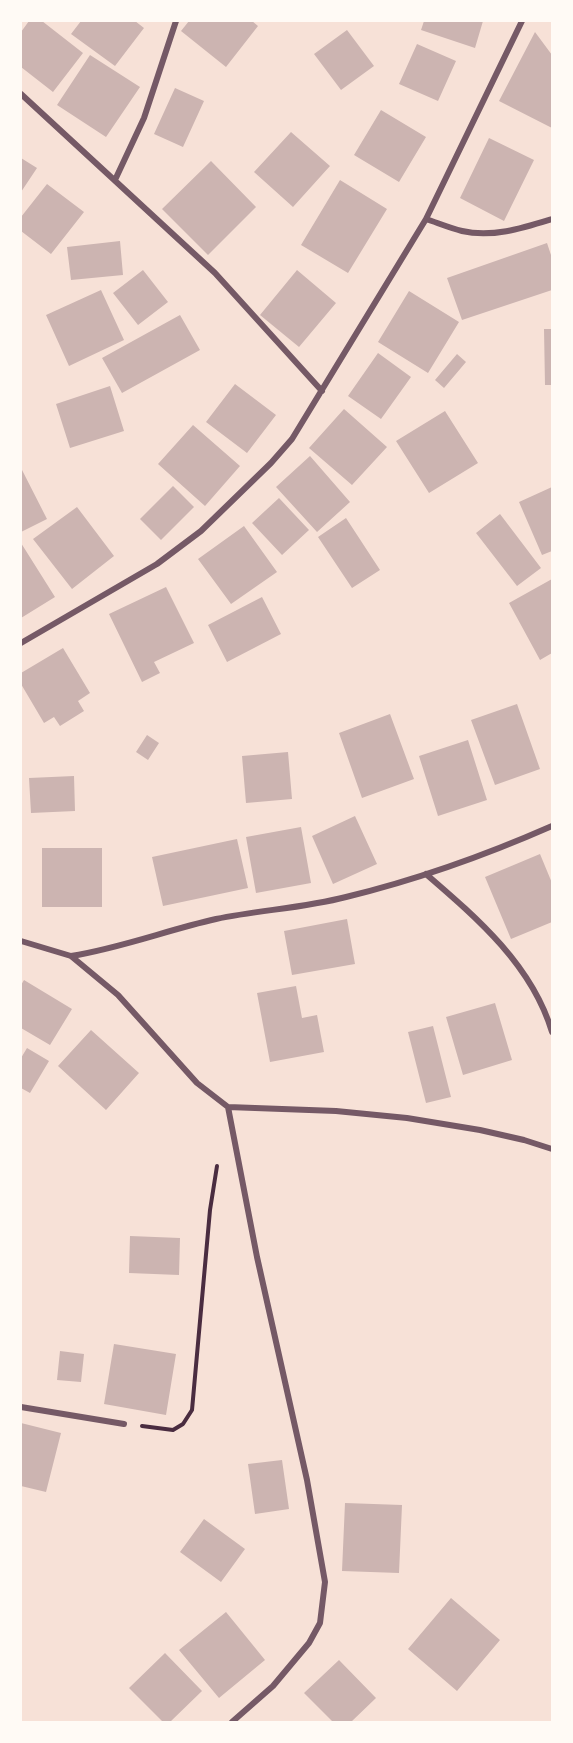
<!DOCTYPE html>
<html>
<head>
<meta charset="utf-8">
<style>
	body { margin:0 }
	#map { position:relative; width:573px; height:1743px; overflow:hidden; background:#f7e1d7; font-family:"Golos Text",sans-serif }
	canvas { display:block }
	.frame { position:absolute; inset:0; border:22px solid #fffaf5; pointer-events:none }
</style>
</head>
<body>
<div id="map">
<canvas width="573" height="1743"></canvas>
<div class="frame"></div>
</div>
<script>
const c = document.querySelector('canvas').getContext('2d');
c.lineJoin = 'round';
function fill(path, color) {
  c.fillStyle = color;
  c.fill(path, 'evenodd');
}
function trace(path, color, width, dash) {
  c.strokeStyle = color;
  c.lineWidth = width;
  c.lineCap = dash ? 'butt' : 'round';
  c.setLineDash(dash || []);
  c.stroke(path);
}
fill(new Path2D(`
	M29,21h13l41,32 -30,39 -32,-25v-35z
	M81,21h54l9,7 -29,38 -44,-32z
	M189,21h63l6,5 -32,41 -45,-36z
	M424,21h59l-8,27 -54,-18z
	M347,30l27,36 -33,24 -27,-36z
	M535,32l17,23v73l-53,-27z
	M417,44l39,17 -18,40 -39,-17z
	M90,55l50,32 -34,50 -49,-32z
	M175,88l29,13 -21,46 -29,-13z
	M381,110l45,27 -27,45 -45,-27z
	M291,132l39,34 -37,41 -39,-35z
	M489,138l45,22 -30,61 -44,-23z
	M21,158l16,10 -16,24z
	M211,161l45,46 -48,48 -46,-46z
	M340,180l47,29 -39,64 -47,-28z
	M47,184l37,28 -33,42 -30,-23v-14z
	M120,241l3,34 -52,5 -4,-33z
	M547,243l5,15v32l-90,30 -15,-42z
	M143,270l25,32 -30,23 -25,-32z
	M297,270l39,33 -37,44 -39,-32z
	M101,290l23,50 -55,26 -23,-51z
	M409,291l50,31 -31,51 -50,-31z
	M180,315l20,35 -78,43 -20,-35z
	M544,329h8v56h-7z
	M378,353l33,24 -30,42 -33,-23z
	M457,354l9,8 -22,26 -9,-8z
	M235,384l41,31 -29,38 -41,-31z
	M110,386l14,45 -54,17 -14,-44z
	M344,409l43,38 -35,38 -43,-37z
	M445,411l33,52 -49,30 -33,-52z
	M193,425l47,41 -35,40 -47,-42z
	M310,456l40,46 -33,30 -41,-45z
	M21,468l26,51 -26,13z
	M173,486l21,21 -33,33 -21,-21z
	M552,487v64l-10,4 -23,-53z
	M279,498l30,32 -27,25 -30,-32z
	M77,507l37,49 -42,33 -39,-50z
	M500,514l41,54 -24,18 -41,-53z
	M346,518l34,52 -28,18 -34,-51z
	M244,526l33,46 -46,32 -33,-45z
	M21,543l34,54 -34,21z
	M552,579v74l-12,7 -31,-57z
	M166,587l28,56 -40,19 6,11 -18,9 -33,-68z
	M262,597l19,37 -54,28 -19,-37z
	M63,648l27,45 -12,8 6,10 -24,15 -6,-9 -10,6 -23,-39v-11z
	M517,704l23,65 -45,16 -24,-65z
	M390,714l24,65 -52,19 -23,-65z
	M147,735l12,8 -11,17 -12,-8z
	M468,740l19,60 -49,16 -19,-60z
	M288,752l4,47 -46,4 -4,-47z
	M74,776l1,35 -44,2 -2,-35z
	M355,816l22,48 -44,20 -21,-48z
	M301,827l10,56 -55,10 -10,-56z
	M237,839l11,49 -85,18 -11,-49z
	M42,848h60v59h-60z
	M540,854l12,29v39l-41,17 -26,-62z
	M347,919l8,45 -63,11 -8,-44z
	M24,980l48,29 -22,36 -29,-17v-43z
	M296,986l6,32 15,-3 7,37 -54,10 -13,-69z
	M495,1003l17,57 -49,15 -17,-58z
	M433,1026l18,71 -25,6 -18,-71z
	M91,1030l48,43 -33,37 -48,-44z
	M27,1048l22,13 -19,32 -9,-5v-30z
	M130,1236l50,2 -1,37 -50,-2z
	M114,1344l62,10 -10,61 -62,-11z
	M60,1351l24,3 -3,28 -24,-2z
	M21,1423l40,10 -15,59 -25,-6z
	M282,1460l7,49 -34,5 -7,-50z
	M345,1503l57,2 -3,68 -57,-2z
	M204,1519l41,30 -24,33 -41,-30z
	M451,1598l49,42 -43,51 -49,-42z
	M226,1612l39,48 -46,38 -40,-48z
	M165,1653l37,38 -32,31h-7l-34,-34z
	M339,1660l37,38 -25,24h-18l-29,-29z`), '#ccb4b1');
trace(new Path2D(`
	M142,1426l31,4 10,-6 9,-14 18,-200 7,-44`), '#4a2c40', 4);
trace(new Path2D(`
	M21,94l194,179 107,118
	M115,180l29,-62 32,-97
	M426,219c12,4 24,9 36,12 30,7 61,-3 90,-12
	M21,643l136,-79 44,-33 70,-68 21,-24 134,-220 96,-198
	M426,874c51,44 106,91 126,158
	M21,941l50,15 47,39 79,88 31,24 108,4 71,7 73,12 44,10 28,9
	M71,956c50,-8 96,-26 145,-37 43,-9 88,-11 130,-22 70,-17 140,-42 206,-71
	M228,1107l29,150 50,223 18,102 -5,41 -11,20 -36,43 -41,36
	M21,1407l103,17`), '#755966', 6);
</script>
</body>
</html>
